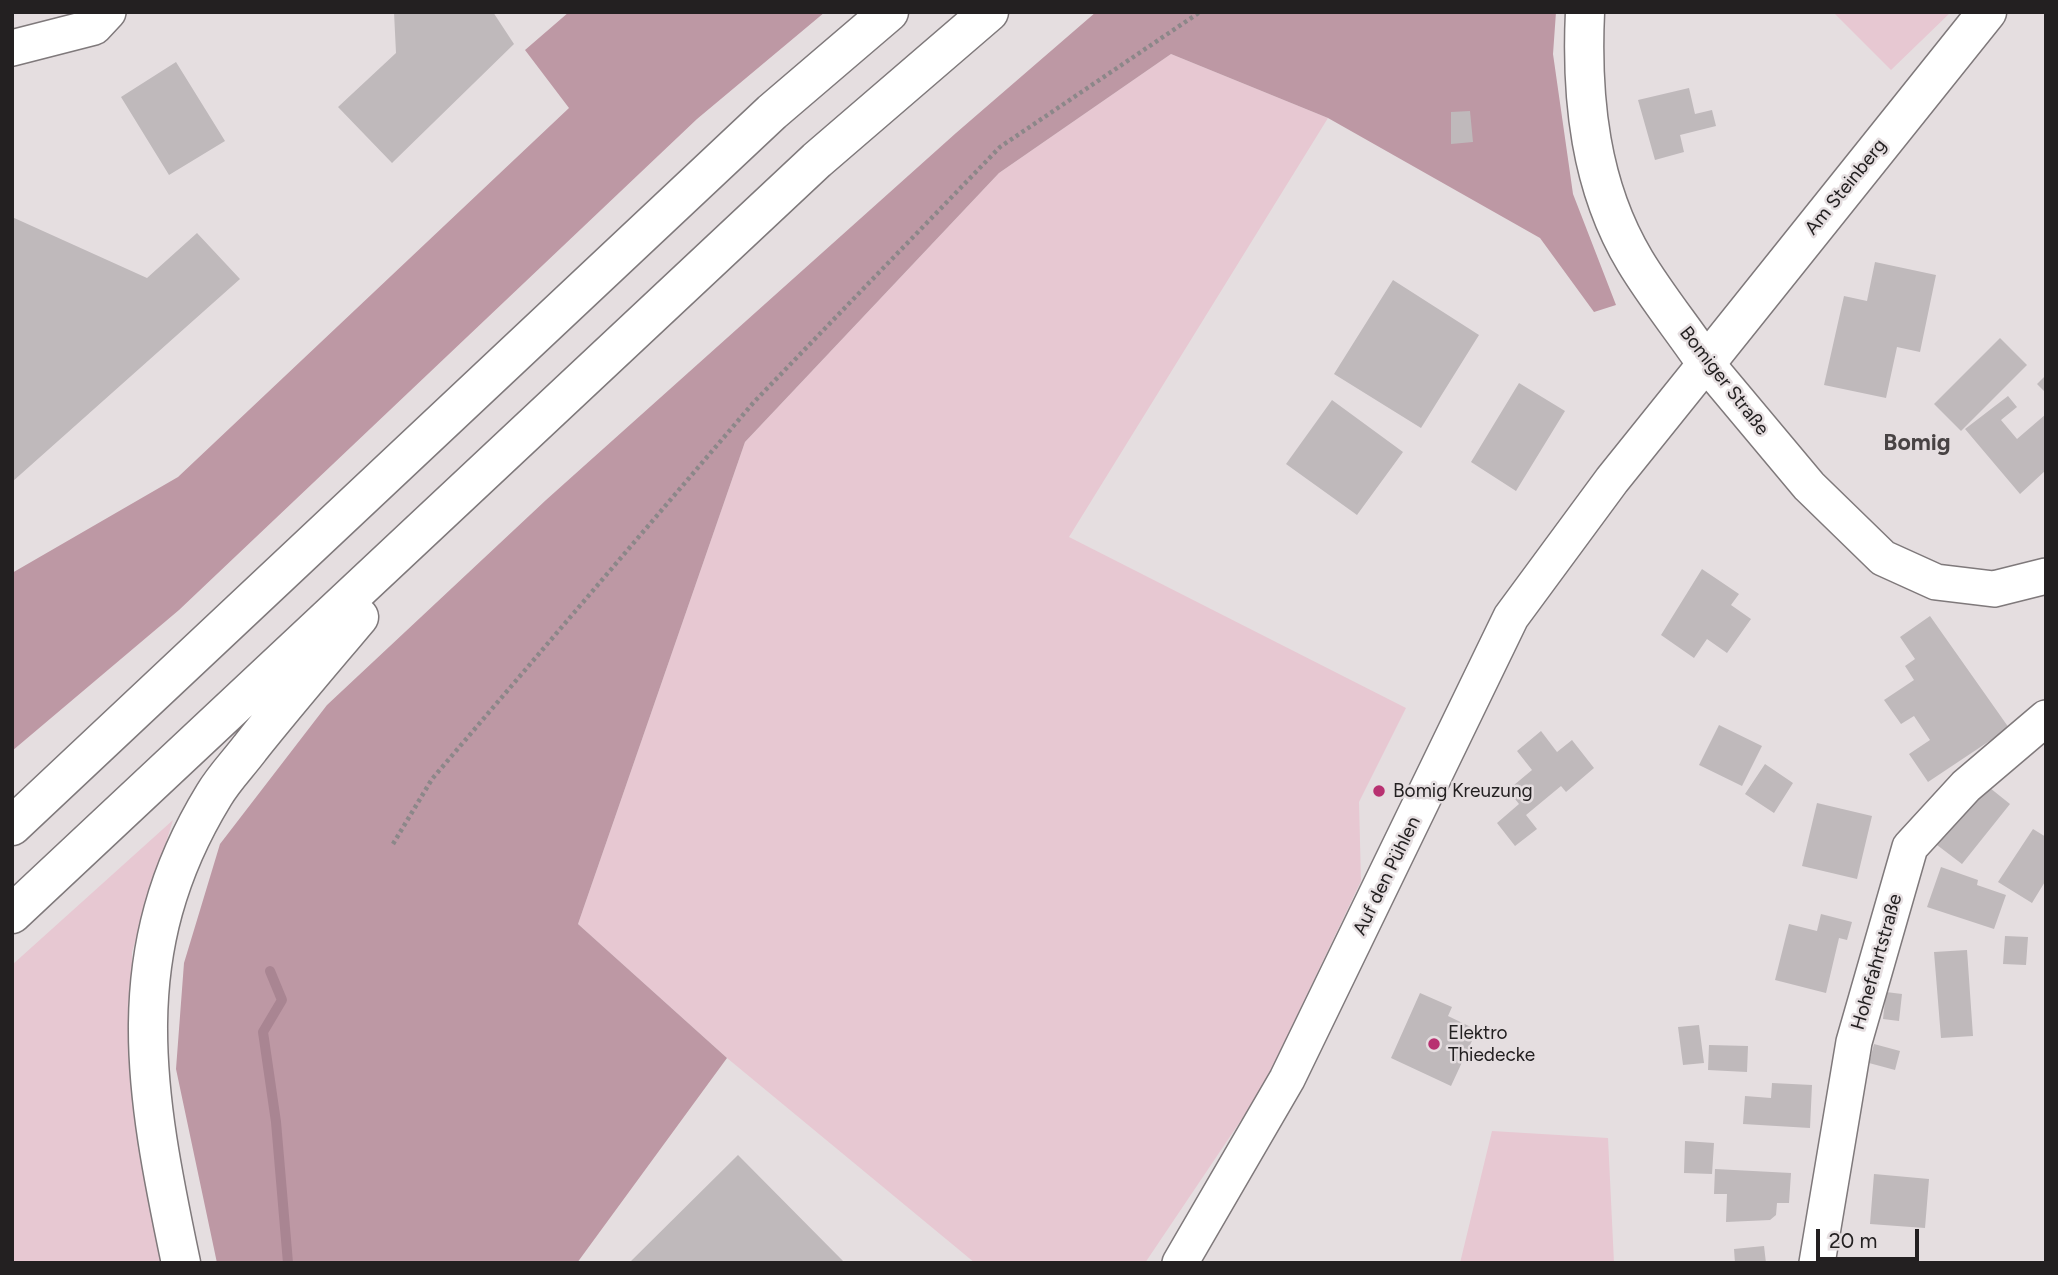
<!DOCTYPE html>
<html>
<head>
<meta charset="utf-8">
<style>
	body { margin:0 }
	#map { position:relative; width:2058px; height:1275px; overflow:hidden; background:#e5dee0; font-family:Figtree,sans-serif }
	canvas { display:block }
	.frame { position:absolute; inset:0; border:14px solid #232021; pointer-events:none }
	.scale { position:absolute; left:1816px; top:1229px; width:103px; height:32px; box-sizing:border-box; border:4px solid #232021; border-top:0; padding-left:9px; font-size:21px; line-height:24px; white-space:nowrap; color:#232021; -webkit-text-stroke:5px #e5dee0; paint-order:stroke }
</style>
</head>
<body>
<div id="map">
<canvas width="2058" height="1275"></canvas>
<div class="frame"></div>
<div class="scale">20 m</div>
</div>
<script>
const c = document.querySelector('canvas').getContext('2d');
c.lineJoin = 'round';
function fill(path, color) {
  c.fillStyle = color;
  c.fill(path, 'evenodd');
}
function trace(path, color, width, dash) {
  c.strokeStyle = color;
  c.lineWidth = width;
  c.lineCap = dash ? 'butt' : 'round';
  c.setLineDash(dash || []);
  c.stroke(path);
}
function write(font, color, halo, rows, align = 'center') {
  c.font = font + ' Figtree,sans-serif';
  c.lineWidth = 5;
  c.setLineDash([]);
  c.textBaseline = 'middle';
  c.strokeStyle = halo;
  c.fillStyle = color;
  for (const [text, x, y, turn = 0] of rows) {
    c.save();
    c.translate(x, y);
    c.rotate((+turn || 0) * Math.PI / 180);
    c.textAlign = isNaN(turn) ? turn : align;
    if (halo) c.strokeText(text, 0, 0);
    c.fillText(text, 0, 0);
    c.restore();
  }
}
fill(new Path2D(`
	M1833,12h118l-60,58z
	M1171,54l157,64 -259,419 337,171 -47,94 2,79 -99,208 -117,174h-170l-248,-205 -149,-134 167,-482 254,-269z
	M173,820l-41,132 3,147 33,164h-156v-298z
	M1492,1131l116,7 6,125h-154z`), '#e7c8d2');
fill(new Path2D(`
	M569,12h256l-128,107 -518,491 -167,141v-178l166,-96 391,-369 -44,-58z
	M1096,12h460l-3,42 20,140 43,111 -22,7 -54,-74 -212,-120 -157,-64 -172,119 -254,269 -167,482 149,134 -150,205h-360l-41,-194 8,-106 36,-119 107,-139 219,-205 410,-367z`), '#bd98a4');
trace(new Path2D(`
	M270,971l12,29 -19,32 13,90 12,141`), '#a98592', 10);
fill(new Path2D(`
	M394,12h99l21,32 -122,119 -54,-56 58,-54z
	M176,62l49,79 -56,34 -48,-78z
	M1689,88l6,26 17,-4 4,16 -36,9 4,17 -29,8 -17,-60z
	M1470,111l3,31 -22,2v-32z
	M12,217l135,61 50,-45 43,46 -228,203z
	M1875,262l61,13 -16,77 -23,-5 -11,51 -62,-13 20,-89 23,5z
	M1393,280l86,55 -58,93 -87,-54z
	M2000,338l27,27 -66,66 -27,-27z
	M2046,375v18l-9,-9z
	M1519,383l46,28 -49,80 -45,-29z
	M2008,396l9,11 -16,13 16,19 29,-25v56l-26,24 -55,-65z
	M1332,400l71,52 -46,63 -71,-51z
	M1702,569l37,25 -8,11 20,14 -24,34 -20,-14 -13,19 -33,-23z
	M1930,616l79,112 -81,54 -19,-28 21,-14 -16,-24 -13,8 -17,-24 30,-20 -9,-14 10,-7 -15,-22z
	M1719,725l43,21 -20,40 -43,-21z
	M1541,731l16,21 15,-12 22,28 -28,24 -5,-6 -35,29 11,14 -22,17 -18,-23 22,-19 -11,-14 24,-20 -15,-19z
	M1765,764l28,19 -19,30 -29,-19z
	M1985,784l25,20 -48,60 -25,-19z
	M1817,803l55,13 -15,63 -55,-13z
	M2033,829l13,8v43l-14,23 -34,-21z
	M1941,867l37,13 -1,5 29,10 -12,34 -67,-22z
	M1821,914l31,8 -5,18 -8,-2 -13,55 -51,-13 14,-56 28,7z
	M2005,936l23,1 -2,28 -23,-1z
	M1967,950l6,86 -32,2 -7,-86z
	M1886,992l16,2 -3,27 -16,-2z
	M1420,993l32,14 -4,9 29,14 -26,56 -60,-28z
	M1699,1025l5,38 -21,2 -5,-38z
	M1874,1044l26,7 -5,19 -26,-7z
	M1709,1045l39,1 -1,26 -39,-2z
	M1772,1083l40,2 -2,43 -67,-4 2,-28 26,2z
	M1685,1141l29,2 -2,31 -28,-1z
	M738,1155l107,108h-216z
	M1715,1169l76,4 -2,30h-12l-1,12 -6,5 -44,2 1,-28h-13z
	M1874,1174l55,5 -4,49 -55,-4z
	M1764,1246l2,17h-31l-1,-14z`), '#bfb9bb');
const minor = new Path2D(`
	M12,48l82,-21 14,-15
	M1180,1263l107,-184 224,-462 101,-137 94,-117 103,123 74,72 53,24 58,7 52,-13
	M1817,1263l37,-221 56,-195 56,-61 80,-68`);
const major = new Path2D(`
	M1585,12c-4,86 5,174 50,249 21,35 48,68 71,102l281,-351`);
const highway = new Path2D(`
	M12,826l760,-714 117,-100
	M12,914l805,-754 172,-148
	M181,1263c-36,-171 -63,-311 33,-468 10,-17 24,-31 36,-47 35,-44 72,-87 109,-131`);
trace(minor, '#7f797b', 38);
trace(major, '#7f797b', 41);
trace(highway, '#7f797b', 41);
trace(new Path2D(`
	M393,844l39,-65 322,-377 246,-255 200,-135`), '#8c8789', 4.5, [3.5, 3.5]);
trace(minor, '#fff', 35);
trace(major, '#fff', 38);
trace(highway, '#fff', 38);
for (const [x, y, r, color] of [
	[1379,791,7,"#b83171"],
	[1434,1044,7,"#b83171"]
]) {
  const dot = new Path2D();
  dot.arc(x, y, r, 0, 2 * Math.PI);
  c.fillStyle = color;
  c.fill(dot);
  trace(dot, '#e5dee0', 2.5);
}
write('19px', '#232021', '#e5dee0', [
	["Am Steinberg",1846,187,-51],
	["Bomiger Straße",1724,381,52],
	["Auf den Pühlen",1387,876,-64],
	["Hohefahrtstraße",1877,962,-74]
]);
write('19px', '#232021', '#e5dee0', [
	["Bomig Kreuzung",1393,791],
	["Elektro",1448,1033],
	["Thiedecke",1448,1055]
], 'left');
write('bold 23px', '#484344', '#e5dee0', [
	["Bomig",1917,443]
]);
</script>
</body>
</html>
